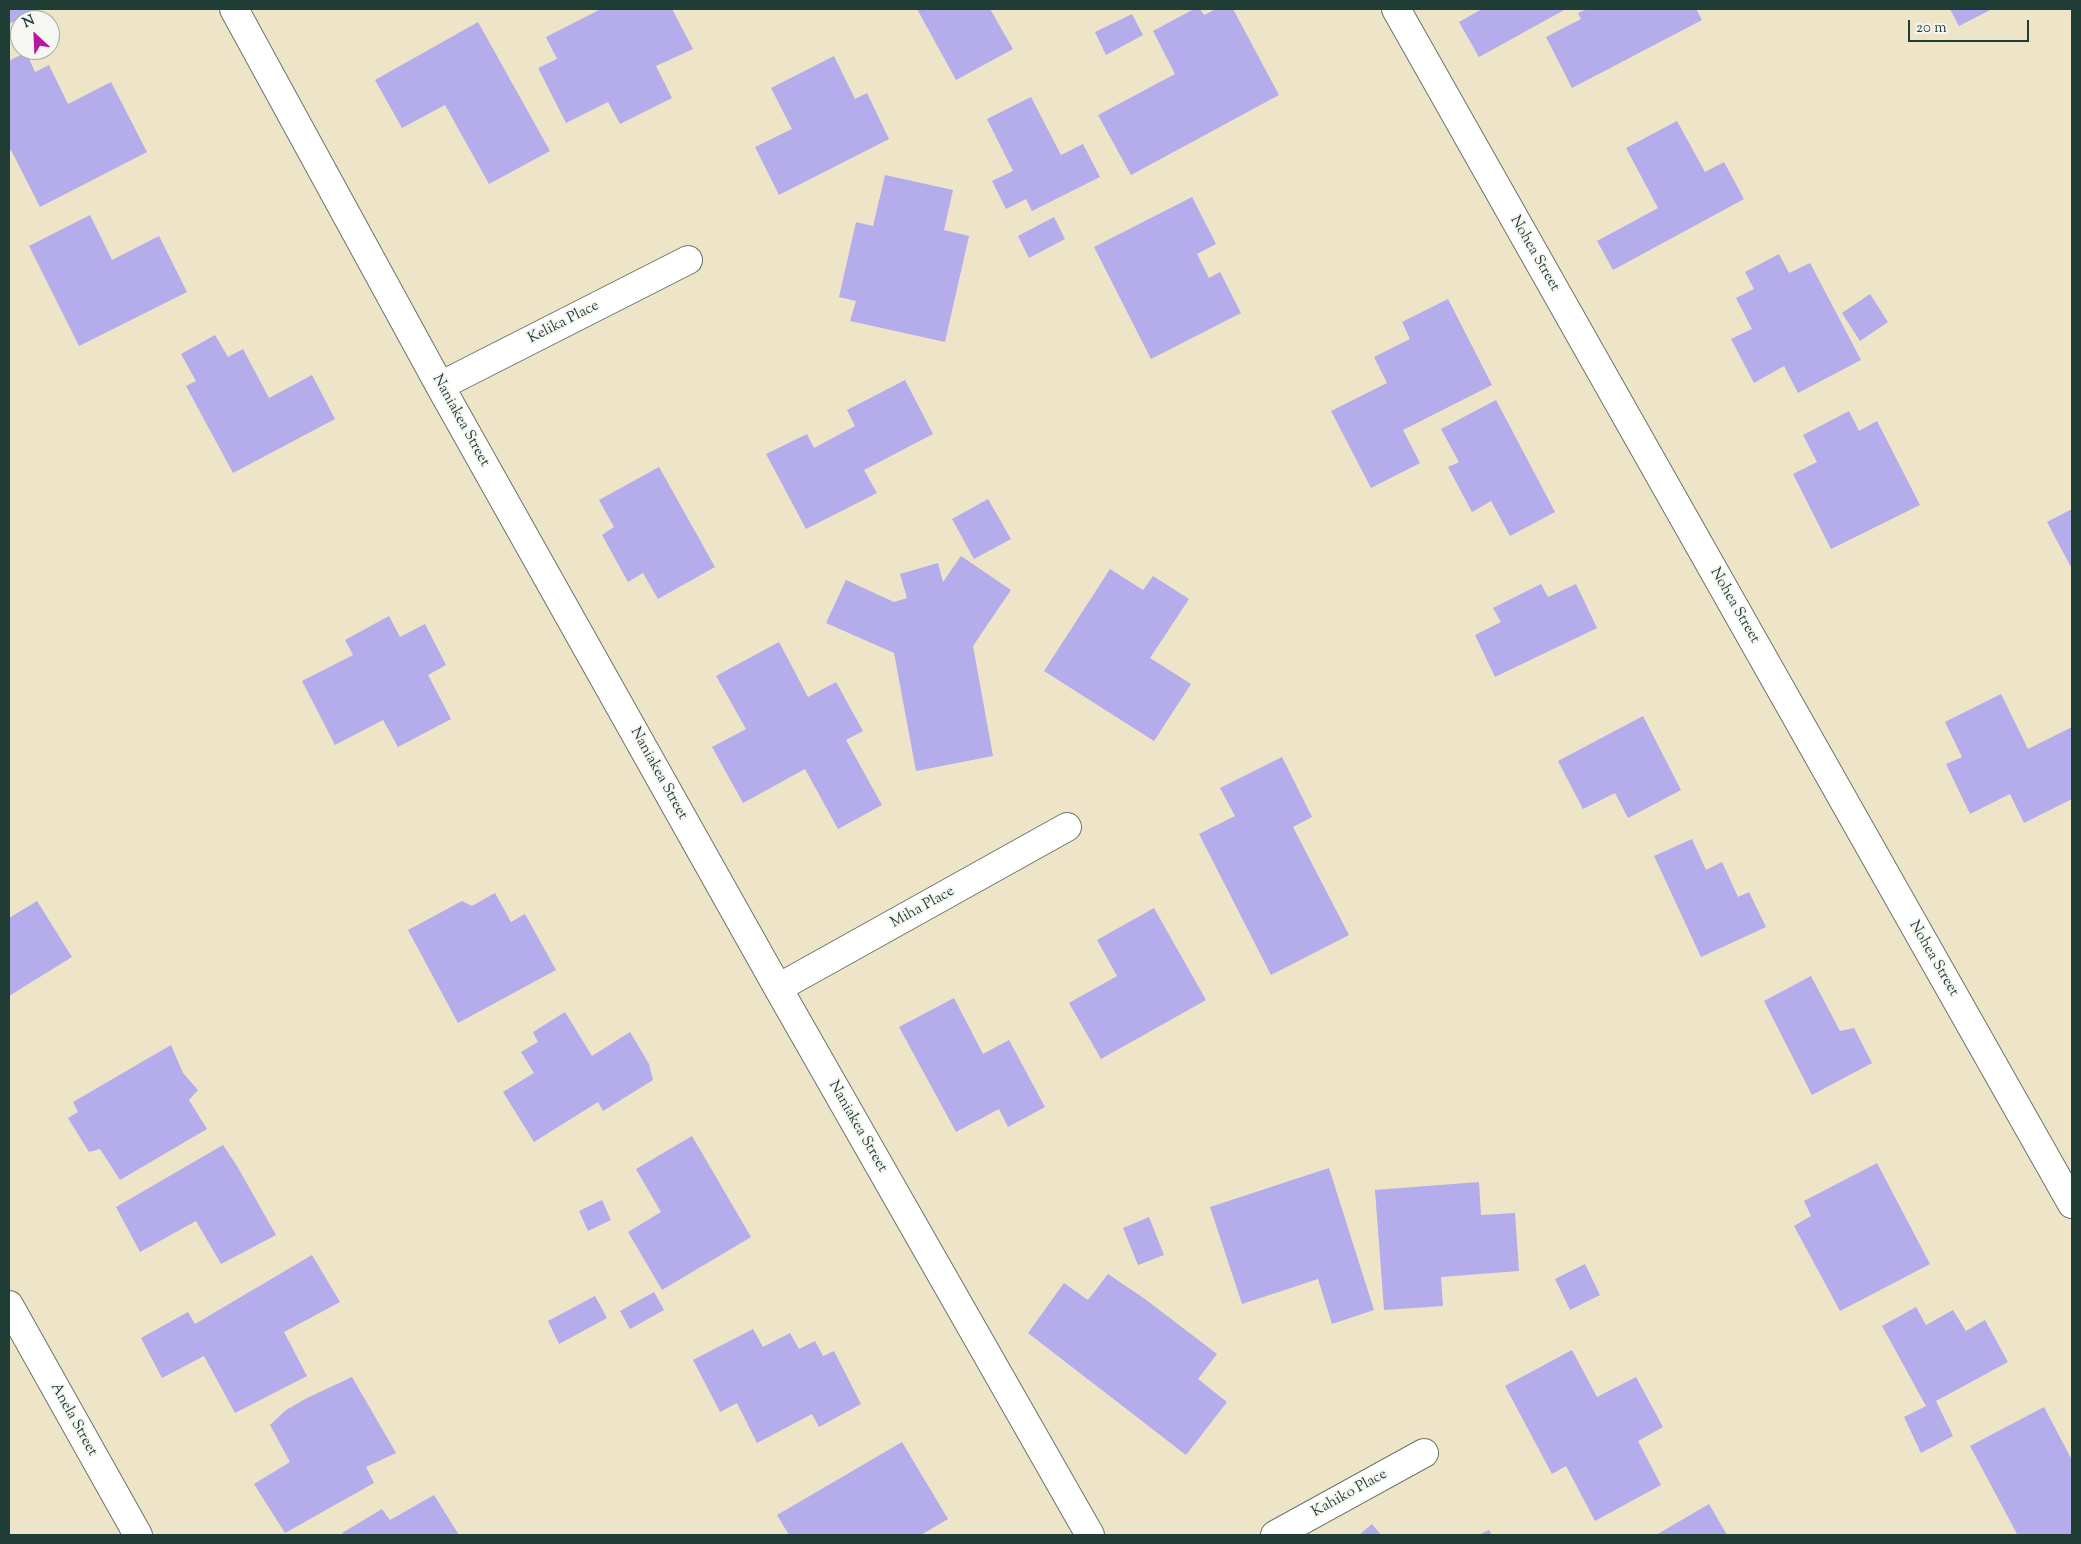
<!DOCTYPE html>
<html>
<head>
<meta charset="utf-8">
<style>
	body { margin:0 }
	#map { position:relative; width:2081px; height:1544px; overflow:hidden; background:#eee4c8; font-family:"Sorts Mill Goudy",serif }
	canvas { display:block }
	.frame { position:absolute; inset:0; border:10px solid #1f3d34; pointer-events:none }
	.north { position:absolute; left:10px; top:10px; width:50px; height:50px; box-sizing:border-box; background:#f6f6f2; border:1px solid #a0aca6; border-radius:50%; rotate:335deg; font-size:14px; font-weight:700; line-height:20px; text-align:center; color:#1f3d34 }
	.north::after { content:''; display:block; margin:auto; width:18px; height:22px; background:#b5179e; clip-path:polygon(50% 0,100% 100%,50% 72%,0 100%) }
	.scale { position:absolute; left:1908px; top:20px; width:121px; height:22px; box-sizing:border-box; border:2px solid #1f3d34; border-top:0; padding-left:6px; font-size:15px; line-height:18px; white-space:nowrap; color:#1f3d34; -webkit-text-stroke:4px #f6f6f2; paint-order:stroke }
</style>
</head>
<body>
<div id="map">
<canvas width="2081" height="1544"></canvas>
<div class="frame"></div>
<div class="north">N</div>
<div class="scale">20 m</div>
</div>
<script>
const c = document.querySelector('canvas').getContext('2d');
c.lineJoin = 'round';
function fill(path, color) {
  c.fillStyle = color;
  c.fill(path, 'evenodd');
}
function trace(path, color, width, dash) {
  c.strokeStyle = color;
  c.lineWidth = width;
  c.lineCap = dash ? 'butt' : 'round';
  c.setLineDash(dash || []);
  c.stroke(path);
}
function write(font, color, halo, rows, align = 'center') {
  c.font = font + ' "Sorts Mill Goudy",serif';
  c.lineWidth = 4;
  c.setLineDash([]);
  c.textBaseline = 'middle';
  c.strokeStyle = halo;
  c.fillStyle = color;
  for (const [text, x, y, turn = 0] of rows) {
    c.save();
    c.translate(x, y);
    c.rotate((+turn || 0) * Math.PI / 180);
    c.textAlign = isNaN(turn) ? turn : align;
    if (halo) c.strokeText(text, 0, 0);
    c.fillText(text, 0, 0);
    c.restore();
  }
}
fill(new Path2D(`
	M9,9h27l-27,15z
	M601,9h71l21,40 -37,17 16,32 -52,26 -12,-22 -42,21 -28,-55 19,-9 -11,-22z
	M917,9h73l23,40 -57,31z
	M1194,9h6l4,6 12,-6h17l46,86 -148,80 -33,-60 77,-41 -22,-43z
	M1482,9h84l-87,48 -20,-35z
	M1587,9h109l6,11 -130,68 -26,-51 35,-18 -3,-6z
	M1950,9h42l-33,17z
	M1132,14l11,21 -37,20 -11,-23z
	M478,22l72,129 -61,33 -44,-79 -43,23 -27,-48z
	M26,52l9,20 14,-7 19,39 43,-22 36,70 -107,55 -29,-57 -2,2v-91z
	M834,56l21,43 12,-6 22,46 -110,56 -24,-48 37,-18 -21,-41z
	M1031,97l30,58 22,-11 17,33 -68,34 -6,-12 -20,10 -14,-28 21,-10 -26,-52z
	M1677,121l28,51 19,-10 20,37 -131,71 -16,-29 61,-33 -32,-60z
	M885,175l68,15 -9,40 25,6 -24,106 -95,-21 6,-20 -17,-4 17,-75 17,4z
	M1192,197l24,47 -19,10 12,24 11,-6 21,41 -90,46 -57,-112z
	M90,215l22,45 47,-24 28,56 -108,54 -50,-100z
	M1054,217l11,22 -36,19 -11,-22z
	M1779,254l10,19 21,-10 51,97 -63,33 -14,-27 -30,17 -23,-44 21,-10 -16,-31 18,-9 -9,-17z
	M1870,294l18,28 -28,19 -18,-28z
	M1448,299l44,86 -89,45 17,33 -49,25 -40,-77 56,-28 -13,-26 36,-18 -8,-17z
	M215,335l13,22 15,-8 26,49 43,-23 23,44 -102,54 -47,-87 10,-5 -15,-27z
	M905,380l28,54 -69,36 13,23 -71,36 -40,-75 41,-20 7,14 41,-22 -8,-16z
	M1496,400l59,112 -45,24 -19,-35 -19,11 -24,-45 11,-5 -18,-33z
	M1849,411l10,20 18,-10 43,84 -89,44 -38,-75 24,-12 -14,-27z
	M659,467l56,100 -57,32 -15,-26 -15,9 -26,-47 12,-8 -15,-27z
	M988,499l23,40 -37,20 -22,-40z
	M2072,509v60l-25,-47z
	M961,556l50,34 -38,56 20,110 -77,15 -22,-118 -68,-30 20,-43 48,22 13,-4 -7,-24 38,-11 5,19z
	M1110,569l33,21 10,-14 36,23 -39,59 41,26 -37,57 -110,-70z
	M1541,584l7,13 28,-13 21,44 -102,49 -20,-42 26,-13 -8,-14z
	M389,616l11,21 25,-13 21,41 -18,10 23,44 -53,28 -15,-27 -48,25 -33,-64 51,-26 -8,-15z
	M779,642l29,55 28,-15 27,49 -17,9 36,65 -44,24 -33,-60 -62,34 -31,-56 34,-18 -30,-53z
	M2001,694l27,55 44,-22v72l-48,24 -14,-29 -40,20 -24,-50 16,-7 -17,-35z
	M1643,716l38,74 -53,28 -13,-25 -32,16 -25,-48z
	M1282,757l30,60 -19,10 56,108 -78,40 -72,-141 36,-18 -15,-28z
	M1692,839l14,31 16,-8 16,35 11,-5 17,35 -65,30 -47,-101z
	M495,893l16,29 14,-8 31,56 -98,53 -50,-93 54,-29 10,5z
	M37,901l35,56 -63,39v-78z
	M1154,908l52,92 -105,59 -32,-56 48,-27 -20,-36z
	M1811,976l29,55 14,-3 18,35 -60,32 -48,-94z
	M954,998l29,56 26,-14 36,67 -37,20 -9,-18 -43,23 -57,-105z
	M565,1012l27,44 38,-24 19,32 4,16 -50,31 -5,-9 -64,40 -31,-50 31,-19 -13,-21 17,-10 -5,-10z
	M171,1045l12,28 15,17 -9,10 18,29 -87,51 -20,-31 -11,3 -5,-8 -16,-26 10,-6 -5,-10z
	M692,1136l59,101 -89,53 -34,-58 33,-20 -25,-43z
	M223,1145l14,21 39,69 -55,29 -25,-43 -56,31 -24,-45z
	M1877,1163l53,101 -90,47 -46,-85 17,-10 -7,-15z
	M1329,1168l45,142 -42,14 -14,-45 -76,25 -32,-97z
	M1479,1182l2,33 34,-2 4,58 -78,6 2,29 -59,4 -9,-120z
	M602,1200l9,20 -23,11 -9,-20z
	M1149,1217l15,38 -26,10 -15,-37z
	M312,1255l28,47 -56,30 23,44 -72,37 -31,-57 -42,22 -21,-40 47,-26 7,12z
	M1585,1264l15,31 -30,15 -15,-31z
	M1108,1274l37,25 72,55 -19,25 29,23 -41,53 -158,-122 36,-50 24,17z
	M654,1292l10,18 -34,19 -10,-18z
	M595,1296l12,22 -48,26 -11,-23z
	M1916,1307l10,18 27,-15 13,21 19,-11 23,42 -72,39 17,35 -32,17 -17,-36 22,-11 -44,-80z
	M753,1329l10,18 27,-14 9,16 16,-8 8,15 11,-5 27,53 -42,23 -7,-13 -55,29 -20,-40 -17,9 -27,-52z
	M1572,1350l25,47 39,-20 27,50 -25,14 23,44 -66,36 -29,-55 -14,8 -47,-88z
	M352,1377l44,76 -30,14 8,16 -89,50 -31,-49 36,-22 -20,-37 16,-15 21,-12z
	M2044,1407l28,53v75h-58l3,-1 -47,-88z
	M902,1442l46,77 -27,16h-132l-12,-20z
	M434,1495l25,40h-115l-2,-2 40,-24 8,11z
	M1709,1504l18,31h-71z
	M1372,1524l9,11h-22z
	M1489,1530l3,5h-14z`), '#b5acec');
const minor = new Path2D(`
	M234,9l206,377 338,602 312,547
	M1396,9l676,1195
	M440,386l248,-126
	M778,988l289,-161
	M9,1305l129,230
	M1275,1535l149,-82`);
trace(minor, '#677768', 30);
trace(minor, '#fff', 28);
write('15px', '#1f3d34', '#f6f6f2', [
	["Nohea Street",1534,254,60],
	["Kelika Place",564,323,-27],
	["Naniakea Street",460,421,61],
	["Nohea Street",1734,606,60],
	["Naniakea Street",658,774,61],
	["Miha Place",923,908,-29],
	["Nohea Street",1933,959,60],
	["Naniakea Street",857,1127,60],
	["Anela Street",73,1420,61],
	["Kahiko Place",1350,1494,-29]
]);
</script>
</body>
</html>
